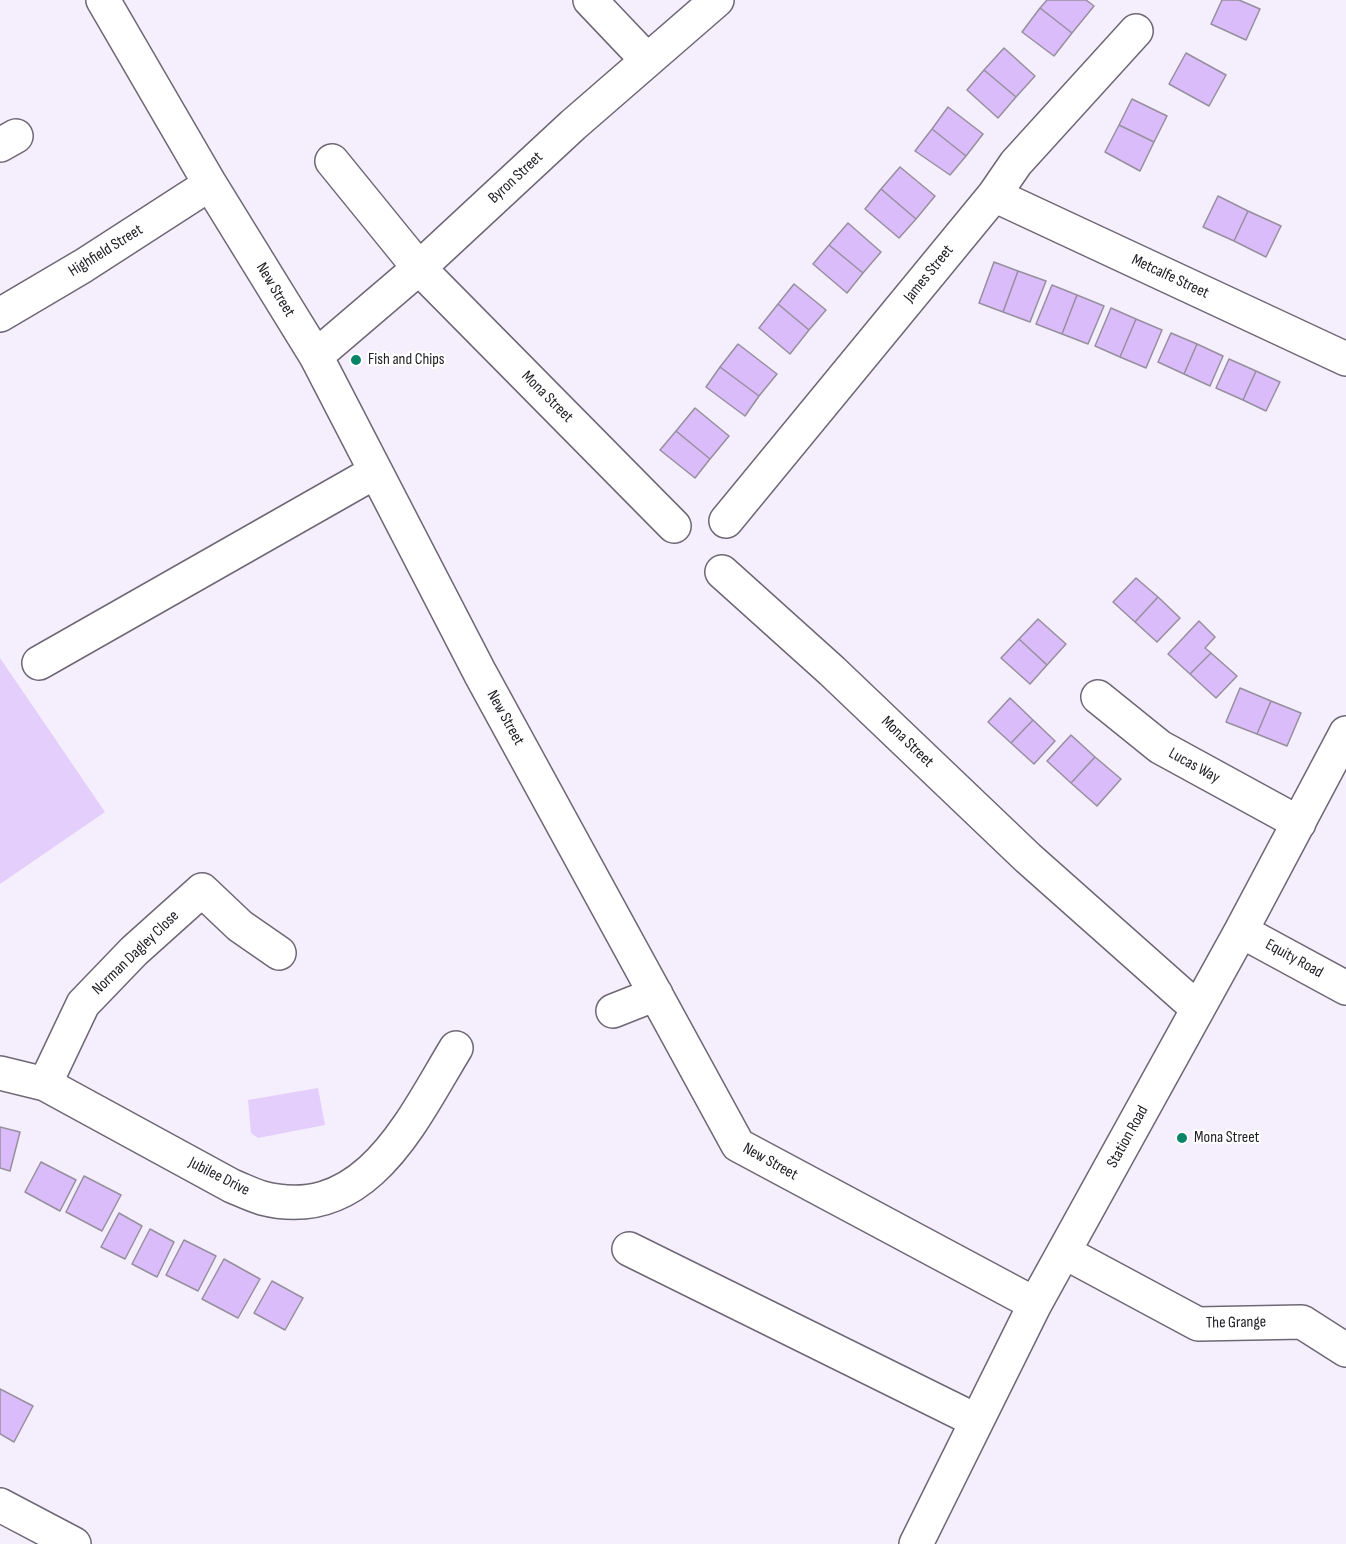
<!DOCTYPE html>
<html>
<head>
<meta charset="utf-8">
<style>
	body { margin:0 }
	canvas { display:block; background:#f5eefd }
</style>
</head>
<body>
<canvas width="1346" height="1544"></canvas>
<script>
const c = document.querySelector('canvas').getContext('2d');
c.lineJoin = 'round';
function fill(path, color) {
  c.fillStyle = color;
  c.fill(path, 'evenodd');
}
function trace(path, color, width, dash) {
  c.strokeStyle = color;
  c.lineWidth = width;
  c.lineCap = dash ? 'butt' : 'round';
  c.setLineDash(dash || []);
  c.stroke(path);
}
function write(font, color, halo, rows, align = 'center') {
  c.font = font + ' "Sofia Sans Condensed",sans-serif';
  c.lineWidth = 4.5;
  c.setLineDash([]);
  c.textBaseline = 'middle';
  c.strokeStyle = halo;
  c.fillStyle = color;
  for (const [text, x, y, turn = 0] of rows) {
    c.save();
    c.translate(x, y);
    c.rotate((+turn || 0) * Math.PI / 180);
    c.textAlign = isNaN(turn) ? turn : align;
    if (halo) c.strokeText(text, 0, 0);
    c.fillText(text, 0, 0);
    c.restore();
  }
}
fill(new Path2D(`
	M0,658l105,154 -105,72z
	M318,1088l7,37 -67,13 -7,-5 -3,-33z`), '#e4cefb');
const building = new Path2D(`
	M1047,0h39l8,6 -22,27 -32,-25z
	M1222,0h17l21,9 -14,31 -35,-16z
	M1040,8l32,25 -18,23 -32,-24z
	M1004,48l31,28 -19,21 -32,-27z
	M1186,53l40,22 -17,31 -40,-22z
	M984,70l32,27 -18,21 -31,-28z
	M1132,99l35,17 -13,26 -35,-17z
	M948,107l35,27 -17,22 -34,-27z
	M1119,125l35,17 -14,29 -35,-19z
	M932,129l34,27 -16,19 -35,-24z
	M900,167l35,29 -19,23 -35,-30z
	M881,189l35,30 -17,19 -34,-29z
	M1218,196l30,15 -14,30 -31,-14z
	M1248,211l33,15 -15,31 -32,-16z
	M848,223l33,29 -18,21 -34,-28z
	M829,245l34,28 -16,20 -34,-29z
	M994,262l24,9 -15,41 -24,-9z
	M1018,271l28,10 -16,41 -27,-10z
	M794,284l32,26 -17,20 -31,-26z
	M1052,285l25,10 -15,39 -26,-10z
	M1077,295l27,11 -16,38 -26,-10z
	M778,304l31,26 -19,24 -31,-26z
	M1111,308l25,11 -16,38 -25,-11z
	M1136,319l26,11 -16,38 -26,-11z
	M1171,333l26,11 -13,30 -26,-12z
	M738,344l39,30 -18,22 -39,-29z
	M1197,344l26,12 -13,30 -26,-12z
	M1229,359l27,12 -13,29 -27,-12z
	M720,367l39,29 -14,20 -39,-29z
	M1256,371l24,11 -14,29 -23,-11z
	M695,408l34,28 -19,23 -34,-28z
	M676,431l34,28 -15,19 -35,-28z
	M1136,578l22,19 -23,25 -22,-20z
	M1158,597l22,21 -23,24 -22,-20z
	M1038,619l28,25 -19,21 -28,-26z
	M1199,621l16,16 -10,11 6,5 -21,21 -22,-20z
	M1019,639l28,26 -17,19 -29,-26z
	M1211,653l26,23 -21,22 -26,-24z
	M1240,688l31,13 -14,33 -31,-12z
	M1010,698l23,22 -22,23 -23,-21z
	M1271,701l30,12 -14,33 -30,-12z
	M1033,720l22,21 -21,23 -23,-21z
	M1071,735l24,22 -24,26 -24,-22z
	M1095,757l26,22 -24,27 -26,-23z
	M0,1127l20,5 -10,39 -10,-3z
	M41,1162l35,18 -16,31 -35,-19z
	M84,1176l37,19 -19,36 -36,-19z
	M119,1213l23,13 -17,33 -24,-12z
	M150,1229l24,13 -17,35 -25,-13z
	M184,1240l32,16 -18,35 -32,-16z
	M224,1259l36,20 -22,39 -36,-19z
	M272,1281l31,17 -18,32 -31,-17z
	M0,1389l33,17 -19,36 -14,-8z`);
fill(building, '#dbbcfa');
trace(building, '#968f9d', 1.5);
const minor = new Path2D(`
	M103,0l107,184 106,172 164,317 258,472 297,159
	M590,0l57,60
	M0,145l16,-9
	M332,161l87,107 255,258
	M994,195l352,164
	M0,315l83,-49 127,-82
	M316,356l103,-88 154,-143 144,-125
	M726,521l268,-326 22,-32 120,-132
	M722,572l110,99 196,187 170,151
	M39,663l336,-191
	M1098,697l62,50 139,76
	M1241,931l105,57
	M613,1011l43,-17
	M0,1073l45,11 187,102c10,4 20,9 30,12 104,27 150,-78 194,-150
	M45,1084l38,-80 51,-53 68,-61 38,36 39,27
	M629,1249l348,172
	M1064,1252l134,72 104,-2 44,28
	M0,1505l74,39
	M916,1544l119,-240 206,-373 105,-198`);
trace(minor, '#6e6774', 36);
trace(minor, '#fff', 33);
for (const [x, y, r, color] of [
	[356,360,6,"#078566"],
	[1182,1138,6,"#078566"]
]) {
  const dot = new Path2D();
  dot.arc(x, y, r, 0, 2 * Math.PI);
  c.fillStyle = color;
  c.fill(dot);
  trace(dot, '#fff', 2);
}
write('16px', '#222025', '#fff', [
	["Byron Street",516,178,-43],
	["Highfield Street",106,251,-32],
	["James Street",929,274,-51],
	["Metcalfe Street",1170,277,25],
	["New Street",275,290,59],
	["Mona Street",547,397,45],
	["New Street",505,718,61],
	["Mona Street",907,742,44],
	["Lucas Way",1194,766,29],
	["Norman Dagley Close",136,953,-44],
	["Equity Road",1294,959,29],
	["Station Road",1128,1137,-61],
	["New Street",770,1162,29],
	["Jubilee Drive",219,1177,27],
	["The Grange",1236,1323,-1]
]);
write('16px', '#222025', '#fff', [
	["Fish and Chips",368,360],
	["Mona Street",1194,1138]
], 'left');
</script>
</body>
</html>
